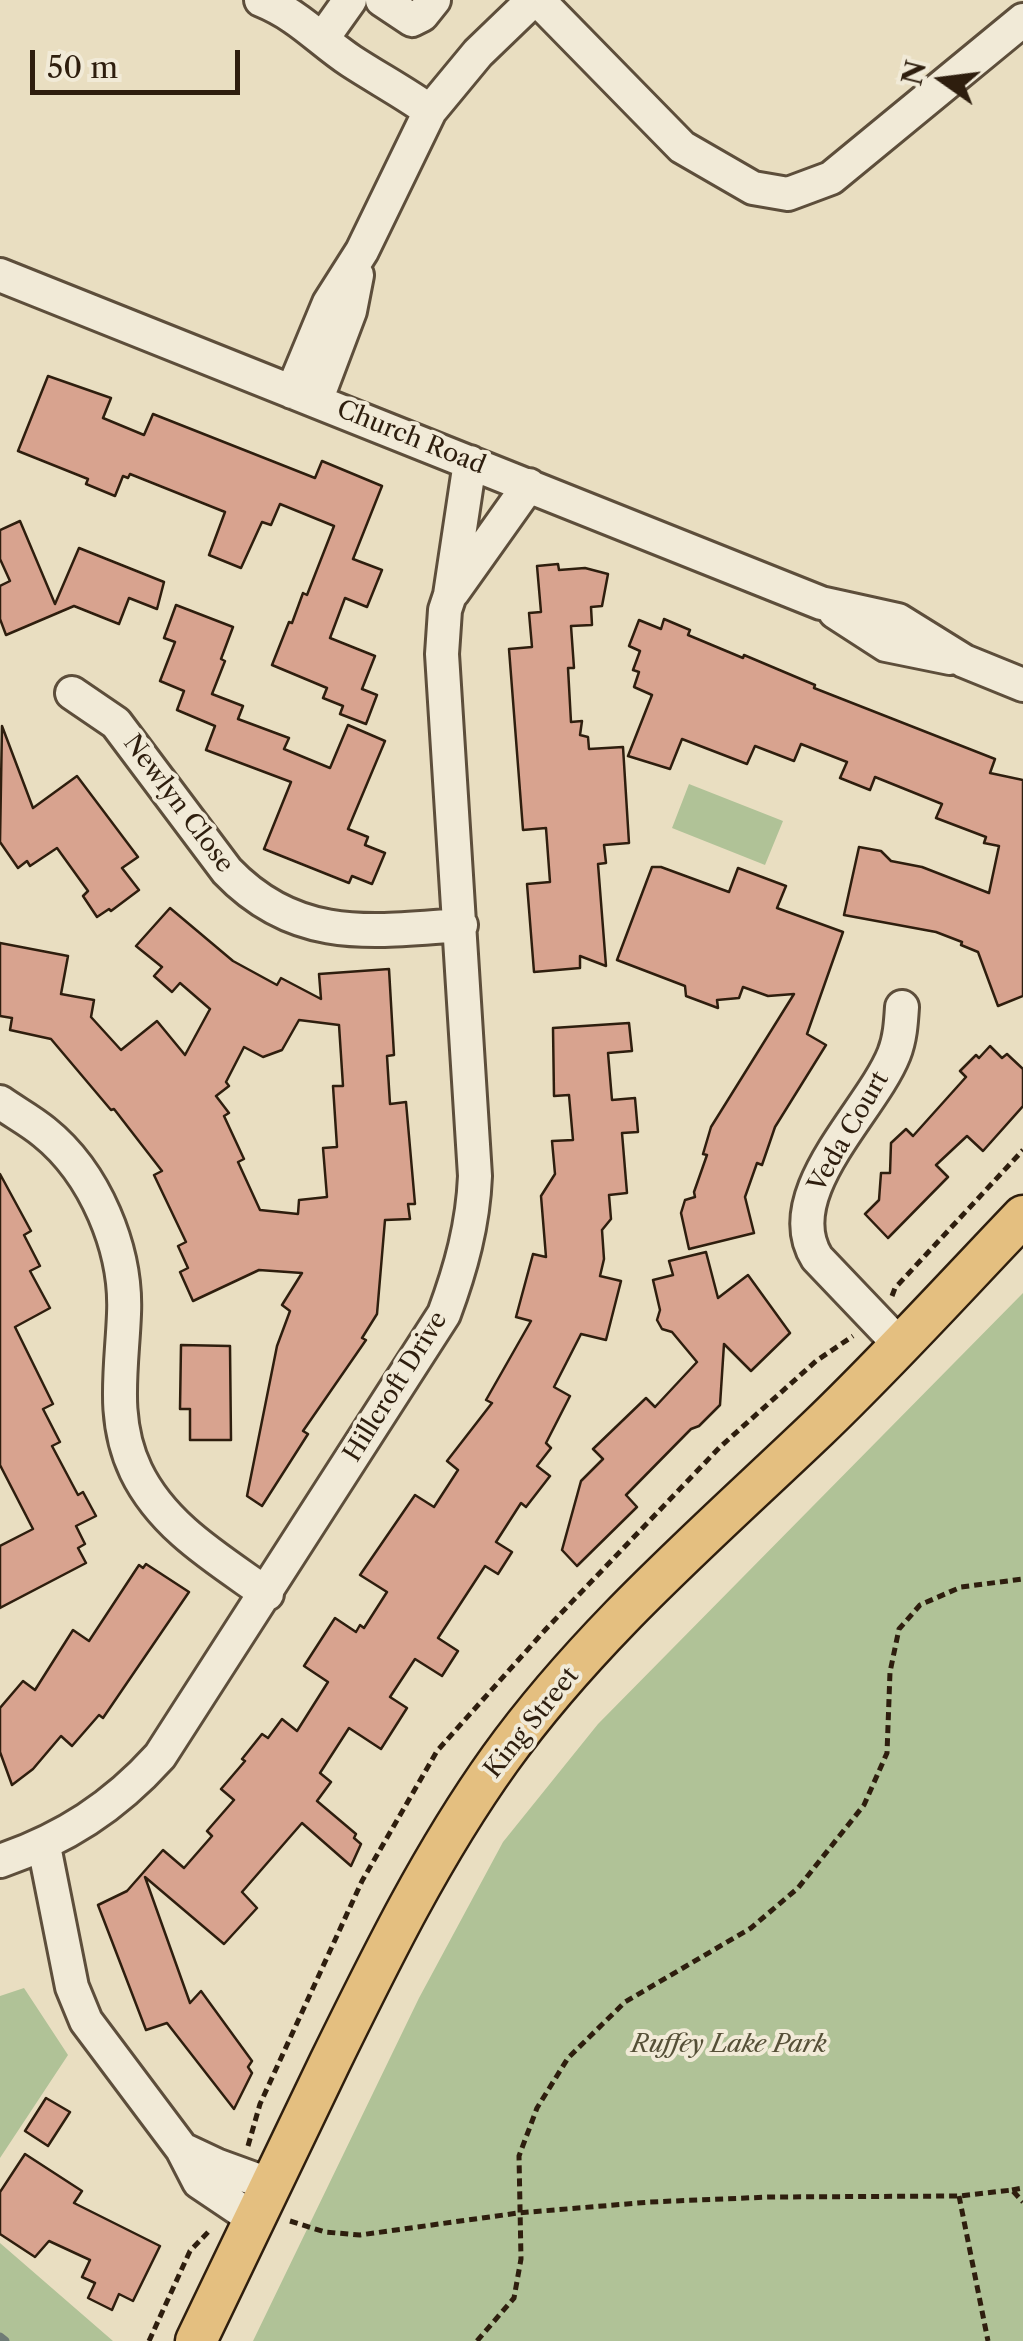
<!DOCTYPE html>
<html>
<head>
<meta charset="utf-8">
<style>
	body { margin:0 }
	#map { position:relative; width:1023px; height:2341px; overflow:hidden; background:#e9dec1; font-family:"Libre Caslon Text",serif }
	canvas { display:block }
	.north { position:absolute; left:893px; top:30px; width:100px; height:100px; -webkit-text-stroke:8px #f1ead7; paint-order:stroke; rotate:284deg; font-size:28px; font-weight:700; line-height:40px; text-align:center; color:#2e1e0e }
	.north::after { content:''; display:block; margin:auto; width:35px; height:45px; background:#2e1e0e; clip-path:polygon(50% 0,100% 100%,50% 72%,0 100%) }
	.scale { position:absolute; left:30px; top:50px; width:210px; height:45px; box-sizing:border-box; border:5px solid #2e1e0e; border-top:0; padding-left:12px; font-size:30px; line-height:35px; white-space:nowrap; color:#2e1e0e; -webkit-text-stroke:8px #f1ead7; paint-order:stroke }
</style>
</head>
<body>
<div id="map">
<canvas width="1023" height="2341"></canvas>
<div class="north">N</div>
<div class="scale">50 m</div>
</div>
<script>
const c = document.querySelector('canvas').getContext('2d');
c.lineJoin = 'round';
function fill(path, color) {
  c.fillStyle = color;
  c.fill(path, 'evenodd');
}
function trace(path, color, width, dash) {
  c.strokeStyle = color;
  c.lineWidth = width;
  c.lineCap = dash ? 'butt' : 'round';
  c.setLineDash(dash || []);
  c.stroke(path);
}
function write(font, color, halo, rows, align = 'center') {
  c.font = font + ' "Libre Caslon Text",serif';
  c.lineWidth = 8;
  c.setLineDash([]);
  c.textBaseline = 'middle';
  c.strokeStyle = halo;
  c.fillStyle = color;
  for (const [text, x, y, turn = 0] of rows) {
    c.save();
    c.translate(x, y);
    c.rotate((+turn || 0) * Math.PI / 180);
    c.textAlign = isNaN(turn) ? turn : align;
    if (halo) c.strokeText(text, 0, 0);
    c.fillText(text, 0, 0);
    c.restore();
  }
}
fill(new Path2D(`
	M689,784l94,37 -18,44 -93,-37z
	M1023,1293v1048h-770l166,-343 84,-156 95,-118z
	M24,1988l44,67 -68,103v-162z
	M0,2243l113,98h-113z`), '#b0c297');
trace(new Path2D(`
	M0,2337l5,4`), '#6f7c76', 9);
const building = new Path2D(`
	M48,376l63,22 -8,20 41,17 9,-21 162,64 7,-17 60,25 -29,73 29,11 -15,37 -22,-9 -15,40 45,18 -13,33 15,6 -11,29 -26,-10 3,-8 -20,-8 4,-10 -55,-23 17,-43 3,1 11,-30 4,2 27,-69 -54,-22 -9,21 -9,-3 -21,46 -32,-13 16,-43 -95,-38 -2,4 -5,-2 -8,20 -29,-12 2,-5 -70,-28z
	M20,521l35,83 24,-56 85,34 -7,27 -28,-11 -10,26 -45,-18 -68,29 -6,-16v-33l10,-5 -10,-22v-29z
	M558,564l1,6 26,-2 23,6 -6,32 -11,1 1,18 -21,1 3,42h-6l3,54 11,-1 -2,14 8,2 1,12 34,-2 6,96 -25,2 2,18 -8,1 8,102 -26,-10v12l-46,4 -7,-88 23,-2 -4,-54 -23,2 -14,-181 23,-2 -3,-34 12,-1 -4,-46z
	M176,605l57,22 -12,32 4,2 -13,33 31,12 -5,13 51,19 -5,11 46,19 18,-43 37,16 -37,88 20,8 -3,8 20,8 -13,31 -20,-8 -3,7 -85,-34 27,-67 -85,-32 9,-24 -38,-16 7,-19 -24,-10 15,-39 -11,-4z
	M664,619l26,11 -2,5 55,23 1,-3 71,30 -1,3 181,71 -5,14 33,7v216l-25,10 -20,-54 -17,-7 1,-3 -26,-10 -92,-17 15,-68 22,4 10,10 31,6 67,26 10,-47 -15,-3 2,-6 -50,-19 6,-14 -67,-27 -5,13 -30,-12 7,-16 -46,-18 -7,17 -39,-15 -8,18 -65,-25 -12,30 -42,-13 24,-61 -18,-8 5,-15 -6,-2 7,-19 -11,-5 10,-26 22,9z
	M2,726l31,82 44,-32 61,81 -16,11 17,22 -28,21 -2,-2 -12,8 -14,-21 5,-5 -31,-43 -27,18 -3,-5 -9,7 -18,-26z
	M652,867h9l68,25 9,-24 48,18 -9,22 66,24 -36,102 19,11 -51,82 -13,38 -5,-2 -12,34 9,36 -65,16 -8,-36 4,-13 10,-3 -1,-5 13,-37 -4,-1 8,-27 83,-133 -26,2 -25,-9 -4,11 -22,2 1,8 -32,-12 -1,-10 -68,-26z
	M170,908l63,53 44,24 4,-7 40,21 -2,-25 70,-5 5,86 -7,1 3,48 16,-2 9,102h-7l2,15 -25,1 -8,94 -15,24 4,2 -63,91 5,3 -46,72 -15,-10 30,-150 13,-35 -8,-6 20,-32 -43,-3 -66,31 -13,-29 8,-4 -10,-22 8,-4 -32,-67 8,-4 -48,-62 -3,1 -60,-71 -41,-9 2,-12 -12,-2v-73l68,13 -7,38 33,6 -3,17 30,33 36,-29 28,34 25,-46 -30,-26 -8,9 -18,-16 8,-9 -26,-21zM299,1020l40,5 4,61h-10l4,61 -14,1 4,49 -28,3 -1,14 -38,-4 -22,-48 6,-3 -20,-43 5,-3 -13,-17 13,-10 -3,-4 18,-35 19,10 19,-7z
	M629,1023l3,28 -24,2 4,47 23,-2 3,34 -16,1 5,60 -18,2 2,24 -9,11 2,29 -4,17 21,5 -15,59 -25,-6 -27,53 16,9 -24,47 5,5 -14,18 13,10 -24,31 -5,-4 -25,39 16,10 -14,22 -13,-8 -47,72 20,13 -16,25 -27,-17 -25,38 17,11 -26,41 -32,-21 -29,45 11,9 -14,19 39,33 -2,4 7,6 -10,22 -49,-43 -60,69 15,16 -33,36 -79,-67 45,126 11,-12 51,70 -4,6 4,6 -18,36 -67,-86 -21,7 -48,-125 29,-14 36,-41 21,18 28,-32 -5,-5 27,-31 -13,-11 24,-28 -3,-2 20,-25 6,4 14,-19 15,12 31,-49 -24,-16 31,-48 21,14 4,-7 4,3 23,-36 -27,-17 55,-80 19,12 24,-37 -11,-9 45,-58 -6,-3 45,-79 -15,-4 17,-63 13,3 -5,-61 14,-22 -3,-33 21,-1 -4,-45 -15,1 -1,-68z
	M990,1046l12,12 5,-4 16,15v37l-40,45 -16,-15 -31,29 12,12 -60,61 -23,-24 14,-14 2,-27h9l1,-30 15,-14 7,7 53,-59 -6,-6 16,-16 3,3z
	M0,1174l31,57 -7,4 16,31 -10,5 20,37 -35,19 38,77 -10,5 17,33 -8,4 26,49 5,-3 13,24 -20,10 9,18 -7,4 8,15 -86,45v-62l33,-17 -33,-64z
	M706,1252l12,46 30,-23 42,58 -39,38 -27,-27 -4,61 -21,21 -8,3 -65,66 11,12 -60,59 -15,-16 19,-69 22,-22 -10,-10 53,-51 9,9 42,-45 -25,-30 -10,-3 -5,-9 3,-10 -7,-30 20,-5 -4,-14z
	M181,1345l49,1 1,94h-41v-31h-10z
	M146,1564l43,28 -86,126 -4,-3 -27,31 -11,-10 -28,33 -21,16 -12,-33v-44l23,-27 12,9 38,-60 16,11 50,-76 4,3z
	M46,2098l24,14 -22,34 -23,-15z
	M25,2154l57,37 -8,12 86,43 -27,55 -14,-7 -7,16 -24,-12 7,-15 -13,-6 8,-17 -41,-19 -14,16 -35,-23v-42z`);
fill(building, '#d8a38f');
trace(building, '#2e1e0e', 2.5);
const minor = new Path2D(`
	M261,0c39,16 57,39 90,61 26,17 54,32 79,50
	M382,0l30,20 10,-5 12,-15
	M538,0l144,147 71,41 35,6 43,-16 192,-158
	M323,38l27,-38
	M0,275l821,328 77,17 66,41 59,24
	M292,392l37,-89 33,-52 68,-140 48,-58 55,-53
	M316,401l34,-90 7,-36
	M453,592l76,-107
	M835,612l51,33 64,13
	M72,693l44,30 111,148c69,72 143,61 234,54
	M0,1102c14,10 31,19 44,30 51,41 83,117 80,182 -2,54 -13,105 12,157 27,56 82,88 131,123
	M899,1344l-82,-86c-40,-64 54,-146 77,-204 6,-15 7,-31 8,-47
	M44,1846l28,141 14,34 96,128 17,33 55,37
	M0,1861c64,-22 114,-54 160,-105l284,-442c17,-46 29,-89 31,-138l-33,-522 3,-44 5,-15 20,-133
	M182,2149l34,16 55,20`);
const major = new Path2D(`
	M196,2341c45,-93 89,-186 134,-279 51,-104 102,-208 170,-303 89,-124 208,-226 318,-331 71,-68 137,-141 205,-212`);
trace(minor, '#5d4e3b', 38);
trace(major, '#2e1e0e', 45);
trace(new Path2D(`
	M892,1296l3,-8 128,-138
	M248,2146l12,-42 102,-223 75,-130 109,-122 174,-182 96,-86 37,-25
	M1012,2190l11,-2
	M959,2196l29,145
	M290,2221l35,11 35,3 158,-22 132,-11 120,-5 189,-1 53,-6 11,12
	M149,2341l41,-90 21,-22
	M477,2341l37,-43 7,-39 -2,-103 18,-48 31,-50 57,-56 126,-74 47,-40 66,-83 23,-52 3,-81 9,-43 21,-24 41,-18 62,-8`), '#2e1e0e', 5, [8, 5]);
trace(minor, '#f1ead7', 32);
trace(major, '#e4bf80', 40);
write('25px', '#2e1e0e', '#f1ead7', [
	["Church Road",411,438,22],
	["Newlyn Close",178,804,53],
	["Veda Court",849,1132,-60],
	["Hillcroft Drive",396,1387,-58],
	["King Street",532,1723,-51]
]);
write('italic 25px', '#554f37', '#f1ead7', [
	["Ruffey Lake Park",729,2045]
]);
</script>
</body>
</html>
